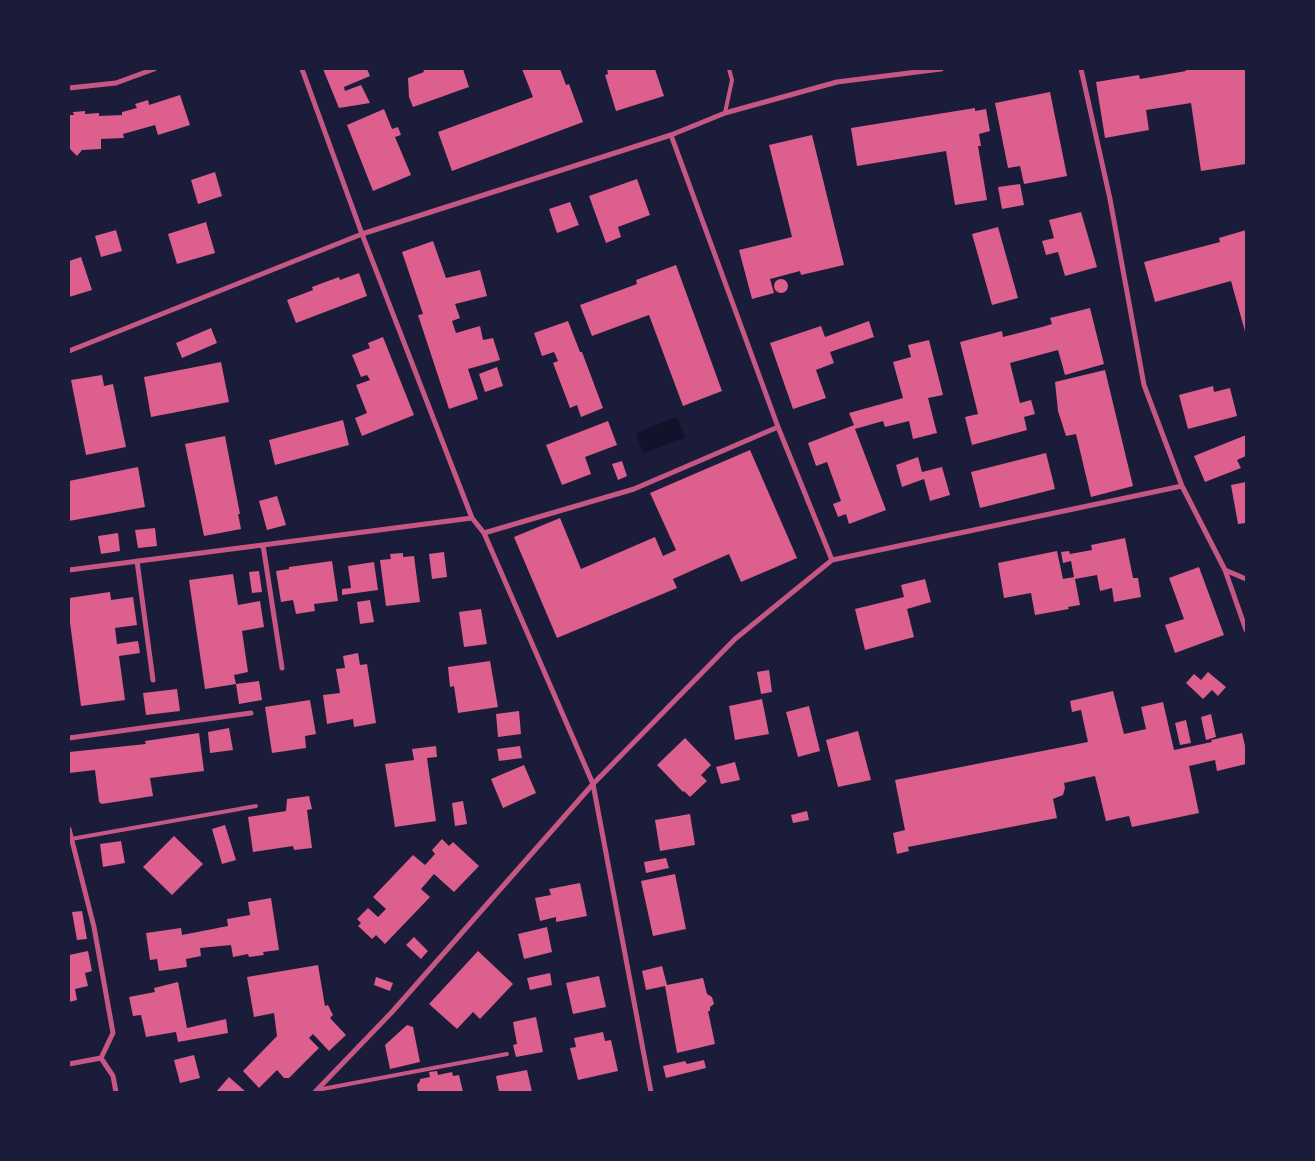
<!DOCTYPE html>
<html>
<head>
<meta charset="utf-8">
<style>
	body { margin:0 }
	#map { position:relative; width:1315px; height:1161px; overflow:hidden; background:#1b1b3a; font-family:Lora,serif }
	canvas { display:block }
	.frame { position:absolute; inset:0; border:70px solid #1b1b3a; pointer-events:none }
</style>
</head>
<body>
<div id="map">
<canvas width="1315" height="1161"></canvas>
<div class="frame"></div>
</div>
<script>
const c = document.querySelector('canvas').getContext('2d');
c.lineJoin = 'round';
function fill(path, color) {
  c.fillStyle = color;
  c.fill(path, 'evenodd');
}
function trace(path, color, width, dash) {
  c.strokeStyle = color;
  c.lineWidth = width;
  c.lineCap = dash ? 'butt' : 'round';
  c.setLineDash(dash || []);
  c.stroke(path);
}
fill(new Path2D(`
	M677,417l8,21 -42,15 -7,-20z`), '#12122b');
fill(new Path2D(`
	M323,69h44l3,7 -26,11 1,4 16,-6 9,18 -31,5z
	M423,69h40l6,18 -56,20 -4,-10 -1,-19 16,-6z
	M522,69h38l6,16 3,-1 14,38 -131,49 -14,-39 95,-35z
	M607,69h48l9,27 -48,15 -11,-36 3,-1z
	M1185,69h61v95l-45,7 -10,-68 -45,7 3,20 -44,8 -9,-56 43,-7 1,4 46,-8z
	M1050,92l17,84 -43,8 -4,-18 -12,2 -13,-65z
	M180,95l10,30 -32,10 -3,-10 -32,9 1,4 -23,1v10l-19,1 -5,6 -8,-8v-33h5l-1,-3 12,-1v3l14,-1v3l23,-1v-3l15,-4 -2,-4 13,-4 1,5z
	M975,108v3l11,-2 4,22 -11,3 2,12h-3l9,54 -32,5 -9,-54 -89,15 -6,-38z
	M384,109l8,20 6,-2 3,8 -6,2 16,38 -38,16 -26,-66z
	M812,135l32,130 -43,10 -1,-4 -30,8 4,14 -22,6 -13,-49 53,-13 -23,-92z
	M215,172l7,24 -24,8 -7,-24z
	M637,179l13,36 -32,12 3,10 -15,6 -17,-47z
	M1020,184l4,21 -22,4 -4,-22z
	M570,202l9,23 -22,8 -8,-24z
	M1081,212l16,55 -32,9 -7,-24 -12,3 -4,-14 12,-3 -5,-18z
	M206,222l9,31 -38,11 -9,-30z
	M998,227l20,71 -26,7 -20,-71z
	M116,230l6,21 -21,6 -6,-21z
	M1246,230v105l-15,-54 -76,21 -11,-40 76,-20 -1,-4z
	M433,241l13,37 34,-8 7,26 -32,8 5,14 -8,3 4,12 24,-7 3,14 10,-2 7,22 -32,9 10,30 -29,10 -31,-94 5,-1 -21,-62z
	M81,257l11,33 -23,7v-36z
	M676,265l46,126 -39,15 -34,-91 -57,21 -12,-31 57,-21 -1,-4z
	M359,273l8,23 -71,27 -9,-23 26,-10 -1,-3 27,-10 1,3z
	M774 286a7 7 0 1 1 14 0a7 7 0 1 1-14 0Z
	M1090,308l14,56 -39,11 -7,-25 -48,13 10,40 11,-3 4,14 -11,3 3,13 -55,15 -7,-28 13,-3 -18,-72 42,-11 1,6 39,-10 10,-3 -2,-6z
	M568,321l12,31h2l21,56 -22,9 -4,-12 -7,3 -17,-45 5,-2 -4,-9 -12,4 -8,-23z
	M869,321l5,16 -44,15 4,11 -18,7 10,28 -33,11 -23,-66 51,-17 4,11z
	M211,328l6,15 -35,15 -6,-15z
	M383,337l31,78 -52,21 -7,-18 12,-5 -11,-28 14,-5 -3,-5 -6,2 -9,-22 18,-7 -2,-5z
	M929,340l14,55 -15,3 9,35 -24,6 -4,-18 -24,6 -2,-6 -28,8 31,81 -37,14 -3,-10 -8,3 -5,-13 8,-3 -14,-39 -11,4 -8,-23 46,-18 -5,-12 54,-15 -10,-36 18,-5 -3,-12z
	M221,362l8,40 -78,15 -7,-40z
	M497,367l6,19 -18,6 -6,-18z
	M1105,370l28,116 -42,11 -15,-63 -10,2 -8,-25 -3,-29z
	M102,375l2,11 9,-2 13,63 -40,8 -15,-75z
	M1213,386l1,6 16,-4 7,28 -49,13 -9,-34z
	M343,420l6,25 -74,20 -6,-25z
	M608,421l9,24 -32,12 6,17 -29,11 -16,-40z
	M1246,435v21l-9,4 4,8 -36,14 -11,-26z
	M225,436l15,78h-2l3,15 -37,7 -19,-92z
	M750,450l47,108 -56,24 -12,-28 -56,25 4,9 -120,50 -43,-101 46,-19 21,51 74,-32 8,19 13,-6 -26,-57z
	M1046,453l9,36 -75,19 -9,-36z
	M918,457l4,15 20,-5 8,28 -20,6 -6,-22 -22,8 -6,-22z
	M622,461l5,15 -9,4 -6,-16z
	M138,467l7,40 -76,14v-40z
	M1246,482v41l-8,1 -7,-39z
	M277,496l9,29 -19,5 -8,-29z
	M155,528l2,18 -19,2 -3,-18z
	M118,533l2,18 -19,3 -3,-18z
	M1125,538l8,40h5l3,19 -27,5 -2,-14 -12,3 -3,-16 -22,4 5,26 -12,2 1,2 -34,6 -4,-22 -27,5 -6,-35 59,-12 6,28 11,-2 -3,-16 -8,2 -2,-11 8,-1 1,3 22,-4 -1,-5z
	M444,552l3,25 -15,2 -3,-25z
	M403,553v4l11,-1 6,46 -34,4 -6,-46 11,-1 -1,-5z
	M332,561l6,40 -24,3 1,7 -19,3 -3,-14 -12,2 -5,-31 13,-2v-2z
	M374,562l4,28 -36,5v-6l9,-1 -3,-22z
	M1199,567l25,68 -49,18 -10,-28 19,-6 -15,-41z
	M259,571l3,21 -10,1 -3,-21z
	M233,574l5,31 22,-4 4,26 -22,4 6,41 -14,3 2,9 -31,5 -16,-109z
	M925,579l6,23 -24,7 7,28 -49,13 -10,-41 49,-12 -3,-12z
	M110,592l1,8 22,-3 4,28 -22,3 2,16 21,-3 2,12 -21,3 6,44 -44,6 -12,-91v-17z
	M370,600l4,22 -14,2 -3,-22z
	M481,609l6,35 -23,3 -5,-35z
	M358,653l2,12 7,-1 9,59 -22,4 -1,-8 -26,5 -4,-29 17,-2 -4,-24 9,-1 -2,-12z
	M490,661l8,46 -40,6 -4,-27 -4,1 -2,-20z
	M769,670l3,22 -11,2 -4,-22z
	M1208,672l18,15 -8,9 -6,-6 -9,9 -17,-16 8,-9 7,6z
	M259,681l3,19 -23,4 -3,-20z
	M177,689l3,22 -34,4 -3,-22z
	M1113,691l11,43 22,-5 -5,-22 22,-5 11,48 38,-8 -1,-2 31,-7 4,17v14l-29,7 -2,-11 -26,6 10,47 -67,14 -3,-11 -23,5 -11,-45 -31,7 1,5 -2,7 -10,4 4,19 -149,29 1,4 -12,3 -4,-21 12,-3 -10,-50 193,-38 -7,-32 -9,2 -2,-11z
	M762,699l7,35 -34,6 -6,-34z
	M310,700l6,34 -11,2 1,12 -34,5 -7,-46z
	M809,706l11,45 -22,6 -12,-45z
	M519,711l2,23 -23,3 -2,-23z
	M1211,714l5,23 -10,3 -5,-23z
	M1186,720l5,23 -11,2 -5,-22z
	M229,728l4,22 -23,3 -2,-21z
	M858,731l13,49 -33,7 -12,-47z
	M199,733l5,38 -54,7 3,18 -51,8 -3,-2 -4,-32 -26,3v-21l77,-8 -1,-3z
	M685,738l26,27 -10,10 6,6 -17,16 -6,-6 -1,1 -26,-27z
	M436,746l1,11 -10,1 9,63 -41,6 -10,-63 29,-4 -2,-11z
	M520,746l2,12 -23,3 -2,-12z
	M735,762l5,18 -19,4 -5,-17z
	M524,765l12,28 -33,15 -12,-29z
	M309,796l3,13 -5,1 5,38 -18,2 -1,-4 -40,6 -5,-35 38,-6 1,-12z
	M463,801l4,23 -12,2 -3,-23z
	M807,811l2,9 -16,3 -2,-8z
	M690,814l5,31 -35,6 -5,-31z
	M225,825l11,35 -14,4 -10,-35z
	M174,836l29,28 -31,31 -29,-28z
	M442,839l7,7 4,-4 26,24 -25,26 -20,-18 -13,15 9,8 -45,47 -9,-9 -4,4 -14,-13 3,-3 -4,-4 11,-11 10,9 8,-8 -13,-12 40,-42 12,10 10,-11 -3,-4z
	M121,841l4,22 -22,4 -3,-23z
	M666,858l3,10 -23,5 -2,-11z
	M675,874l11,55 -33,7 -12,-55z
	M580,883l7,33 -31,6v-5l-16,4 -5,-23 16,-3 -2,-6z
	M271,898l8,52 -16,2 1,3 -15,2 -1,-3 -15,3 -2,-12 -31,3 1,8 -15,3 1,8 -28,4 -2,-12 -7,1 -4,-27 35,-5 1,7 46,-9 -1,-7 23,-4 -2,-13z
	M82,911l5,28 -10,1 -5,-28z
	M547,927l5,25 -28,7 -6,-25z
	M414,937l14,14 -7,8 -15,-14z
	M88,951l4,20 -7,2 3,13 -13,3 2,11 -8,2v-47z
	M478,951l35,33 -33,35 -7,-7 -16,17 -28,-25z
	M318,965l7,41 3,-1 5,10 -3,3 16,17 -17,16 -16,-17 -4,4 10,10 -30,30h-5l-7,-8 -18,18 -16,-17 34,-35 -3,-23 -20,4 -7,-40z
	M662,966l5,19 36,-7 4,16 5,3 2,7 -4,3v4h-2l7,33 -38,9 -12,-67 -19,4 -4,-19z
	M550,973l2,12 -22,5 -3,-12z
	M599,976l7,31 -33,7 -7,-31z
	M376,977l17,6 -3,8 -16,-6z
	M178,982l9,46 39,-9 2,14 -50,9 -2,-10 -30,5 -5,-22 -8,1 -4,-19 26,-5 -1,-4z
	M536,1017l7,35 -27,5 -3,-12 4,-1 -4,-22z
	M407,1025l6,2 7,35 -30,7 -5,-24z
	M603,1032l2,9 6,-1 7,31 -40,9 -8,-32 6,-1 -2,-9z
	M194,1055l6,23 -20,5 -6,-23z
	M704,1060l2,8 -40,10 -3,-12 22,-5 2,3z
	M527,1070l5,22h-33l-3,-16z
	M437,1071l1,4 14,-3 1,4 6,-1 4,17h-45l-1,-7 3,-4v-2l10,-2 -1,-5z
	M229,1077l17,15h-30z`), '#dd5f8e');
trace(new Path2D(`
	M725,113l7,-33 -3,-11
	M71,839l185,-33
	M317,1090l190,-36`), '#c65784', 4);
trace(new Path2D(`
	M302,69l60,165 110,284 12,15 109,251 58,308
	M1081,69l29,130 34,186 38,101 43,84 21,60
	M69,88l47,-5 38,-14
	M671,135l107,292 54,133
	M69,351l293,-117 309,-99 54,-22 112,-31 104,-13
	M484,533l150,-44 144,-62
	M263,545l19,123
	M137,561l16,119
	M69,570l403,-52
	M1225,570l21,9
	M69,738l182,-25
	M69,829l25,98 19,106 -12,25
	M69,1064l32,-6 12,18 3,16
	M315,1092l77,-80 201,-228 142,-145 97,-79 350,-74`), '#c65784', 5);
</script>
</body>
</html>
